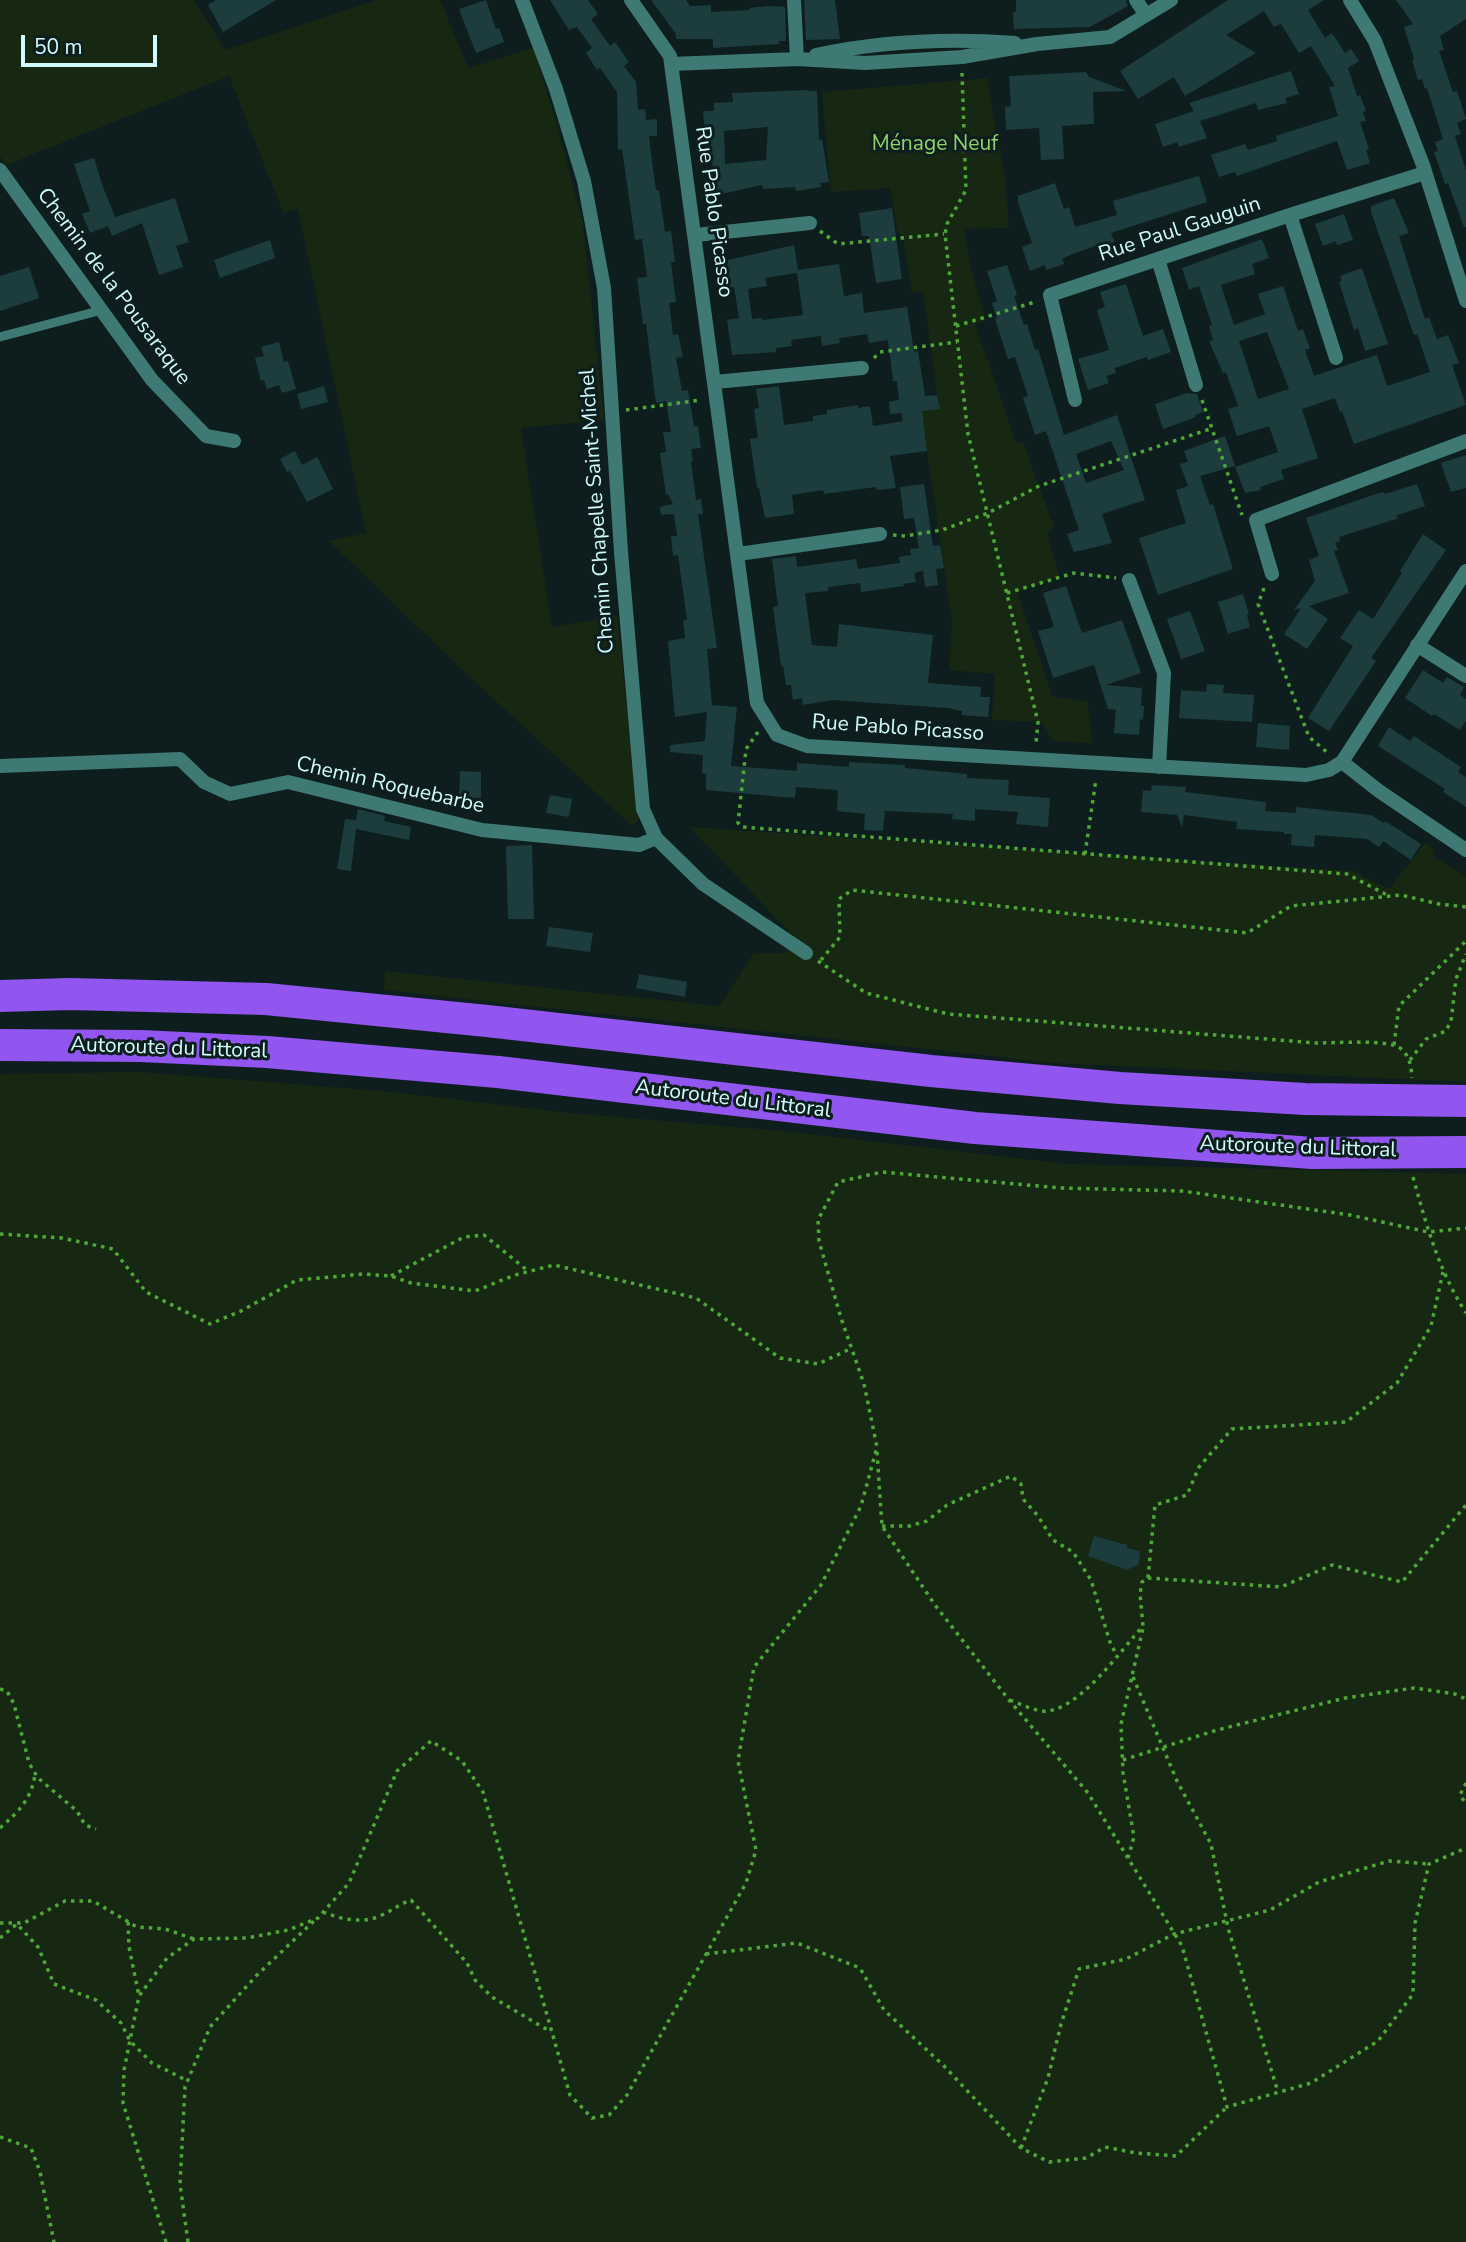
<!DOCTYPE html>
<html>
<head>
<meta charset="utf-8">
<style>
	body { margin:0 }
	#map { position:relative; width:1466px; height:2242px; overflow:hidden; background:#0e1e1f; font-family:"Nunito Sans",sans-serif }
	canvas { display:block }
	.scale { position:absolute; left:21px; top:35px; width:136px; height:32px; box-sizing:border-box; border:4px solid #d0fbfa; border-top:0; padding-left:9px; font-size:21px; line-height:24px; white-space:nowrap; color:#d0fbfa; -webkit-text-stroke:5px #0e1e1f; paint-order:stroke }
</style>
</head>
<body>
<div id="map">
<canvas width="1466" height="2242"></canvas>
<div class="scale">50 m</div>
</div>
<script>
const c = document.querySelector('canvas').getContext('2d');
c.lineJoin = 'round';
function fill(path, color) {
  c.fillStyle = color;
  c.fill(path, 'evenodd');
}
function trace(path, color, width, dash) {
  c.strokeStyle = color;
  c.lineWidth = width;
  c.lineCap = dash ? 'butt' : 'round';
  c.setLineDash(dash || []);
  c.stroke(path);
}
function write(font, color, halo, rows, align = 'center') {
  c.font = font + ' "Nunito Sans",sans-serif';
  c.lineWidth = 6;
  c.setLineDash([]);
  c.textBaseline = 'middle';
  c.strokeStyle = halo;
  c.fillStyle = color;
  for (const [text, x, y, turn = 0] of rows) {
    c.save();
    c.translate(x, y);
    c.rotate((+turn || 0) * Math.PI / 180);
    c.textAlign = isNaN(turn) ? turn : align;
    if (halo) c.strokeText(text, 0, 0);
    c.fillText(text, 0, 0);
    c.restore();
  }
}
fill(new Path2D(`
	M0,0h194l31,50 151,-50h64l28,68 65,-20 20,64 30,112 21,196 -83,8 31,199 65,-11 22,203 -7,7 -158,-145 -145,-140 37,-8 -68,-324 -15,3 -54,-136 -223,89 -6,-9z
	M987,78l18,101 4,49 -45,1 9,47 13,44 -11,4 41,119 7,-1 31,85 -7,5 12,44 -42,17 36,104 35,5 4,41 -39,-2 -11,-19 -50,-2 3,-46 -46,-4 3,-49 -31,-212 18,-1 -16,-117 -11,2 -9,-58 -5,-1 -8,-46 -59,4 -9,-100z
	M690,827l662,44 37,18 36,-46 10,7 -3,5 34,22v205l-412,-19 -670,-73 1,-19 334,35 35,-53h33l9,-14z
	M141,1072l251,20 178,21 214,18 283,33 399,10v1068h-1466v-1168z`), '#162812');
fill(new Path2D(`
	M216,0h60l-53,32 -15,-27z
	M486,0l10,29 3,-1 5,14 -28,11 -17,-44z
	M550,0h38l10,14 -7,5 19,27 5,-4 14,20 -5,4 12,16 2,28 7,-1 1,11 11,-1v17h-8l4,33 3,21h3l6,42 6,-1 4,31h-4l5,40 -7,1 4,32 5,-1 5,23 -7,1 6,33 6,-1 6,36h4l3,22 -10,1 2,12 -2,1 5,38 5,-1 2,15h-5l19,134 -10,1 5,56 25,2 -6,59 66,5v-8l52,4v-5l56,3v3l62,6v4l42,2 -1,15 42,3 -2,29 -32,-3 2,-12 -43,-3v12l-23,-2 1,-5 -68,-3 -2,20 -19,-1 1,-16 -28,-3 1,-21 -42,-3 -1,11 -89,-8v-16l-4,-1 1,-18 -33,-3v-7l35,-4 2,-29 -32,5 -7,-76 17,-3 -2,-18h4l-9,-65 -5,1 -2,-20h6l-3,-22 -13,1 -1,-8 13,-3 -5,-10 -2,1 -6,-42 6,-1 -3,-20h8l-5,-31 -10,2 -10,-79h-3l-6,-46 10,-1 -5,-38 -7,1 -13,-91 -4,1 -1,-58 -17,-24 -3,2 -11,-17 6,-5 -15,-21 -8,3z
	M651,0h35l4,6 21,-1v7l39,-2 -1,-2 19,-2 17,1 1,34h-7v3l-66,4v-9h-37v-5z
	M804,0h31l5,39 -34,1z
	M1016,0h110l2,6 -38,21 -76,2 -1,-17h3z
	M1228,0h96l-16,10 17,28 7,-5 13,20 6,-4 8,12 -11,7 9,28 3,-1 6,16 -3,1 3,9 -6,1 9,27 -3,1 4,13 -23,7 -10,-29 -100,35 -2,-4 -16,5 -8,-22 34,-11 3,6 29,-9 -1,-5 62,-20 -9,-29 6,-1 -24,-40 -12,7 -18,-29 -7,3 -10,-16 -38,24 30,18 -71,43 -11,-19 -36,22 -18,-28z
	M1396,0h70v19l-26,17 4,14 -5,1 14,41 4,-1 9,28 -9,4 4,11 -6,2 11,34v57h-2l-16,-44 -3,1 -11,-32 4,-1 -3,-9 8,-3 -16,-51 -2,1 -3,-10 -4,1 -6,-20 2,-1 -10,-32 9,-3z
	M1291,71l8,23 -14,4 2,5 -29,7 -2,-7 -56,18 7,17 -28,9 -2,-5 -14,5 -8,-23 39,-13 -5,-8z
	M1086,72l3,5 37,14 -33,1 1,32 -32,2 2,33 -23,1 -2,-32 -33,2 -1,-23 6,-1 -2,-30z
	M807,90v1h10l2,49 3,-1 7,43 -9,1 1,4 -25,4 -1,-4 -32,2 -1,-4 -45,10 -6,-41 -4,1 -4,-44h11v-8l19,-1 -1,-9zM768,127l-2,33 -41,4 -1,-33z
	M94,158l9,29 12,30 60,-19 14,44 -13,4 7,21 -24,8 -17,-52 -30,13 -4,-10 -18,7 -8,-19 8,-3 -16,-47z
	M1199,176l8,26 -96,31 4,9 -13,5 -1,-3 -31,11 -8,4 2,5 -18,6 -1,-5 -15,6 -8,-24 10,-4 -14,-41v-6l37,-13 9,26 5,-2 6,20 42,-12 -4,-14z
	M1394,198l15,35 -10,3 26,83 4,-2 8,22 11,-4 11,28 -7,2 14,40 -112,39 -12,-33 -2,1 -5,-14 -33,11 16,49 -37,12 3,9 -24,8 1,3 -16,3 -10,-26 43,-15 -9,-26 -32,10 -9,-27 10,-3 -12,-34 -3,1 -14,-32 4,-1 -4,-14 3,-1 -13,-39 -10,4 -7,-22 80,-29 7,19 -17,6 3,10 -34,11 13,40 31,-11 -7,-20 25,-8 15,45 5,-2 7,19 -5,2 9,26 63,-21 10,31 43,-14 -13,-38 -3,1 -43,-123v-6zM1267,332l22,57 -31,10 -19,-58z
	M892,208l10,71 -26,4 -7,-47h-7l-3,-23z
	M1344,214l9,26 -16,5 -1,-4 -13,5 -8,-22z
	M270,240l5,18 -55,20 -6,-18z
	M794,245l4,25 41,-6 5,32 18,-3 2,20 43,-6 7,45 4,-1 7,45 12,-1 3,14 -18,2 5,40 -37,5 6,32 -19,2 -1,-3 -52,7 -1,-4 -31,5 2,19 -29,4 -6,-30h-2l-7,-49 8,-1 -4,-29 5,-1 -3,-19 23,-3 5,39 29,-4v-5l14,-2v-4l31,-5v3l12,-2 3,20 30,-5 -2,-8 -11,1 -1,-12 10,-2 -2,-19h-4l-5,-41 -19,3 -2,-9 -28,4 1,5 -18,3 -1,-10 -30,4 1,6 -16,2v4l-44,3 -5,-35 12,-2 -5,-31 -11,1 -4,-26zM797,273l6,42 -41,5v-2l-10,1 -4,-30 19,-3 -2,-8z
	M1007,265l10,30 -3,1 10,29 3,-1 8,26 3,-1 26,86 53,-20 28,85 -43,14 10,29 -38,9 -7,-18 12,-4 -33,-99 -11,4 -12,-37 5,-2 -13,-39 -7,2 -13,-40 2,-1 -5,-15 5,-2 -10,-30zM1111,441l13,29 -38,13 -10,-29z
	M29,267l10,31 -39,13v-35z
	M1362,268l26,76 -23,7 -7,-23 -4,2 -15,-48 3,-1 -2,-5z
	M1126,284l17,52 20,-7 8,23 -23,8 -1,-3 -32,11 1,5 -10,3 3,7 -21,7 -10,-31 31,-9 -12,-40 8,-3 -5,-15z
	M279,342l5,20 4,-1 8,28 -14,4 -3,-8 -12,4 -3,-9 -3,1 -6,-23 9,-2 -3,-9z
	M324,386l4,16 -27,7 -4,-15z
	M1187,393l10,1 6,18 -8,3 1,2 -33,12 -8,-25z
	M1225,436l10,30 -35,10 10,29 3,-1 20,65 -75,26 -19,-57 47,-15 -10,-33 12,-4 -8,-22 8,-2 -4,-11z
	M295,451l7,14 15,-8 16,32 -26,13 -17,-31 -3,1 -7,-13z
	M1466,455v33l-15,4 -10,-29z
	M924,484l9,62 7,-1 4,23 -8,1 2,16 -13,2 -2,-16 -9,2 2,9 -13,2 1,2 -43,6 -1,-9 -32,4v4l-23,2 7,52 25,2 2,-23 94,11 -5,48 53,4 -1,10h10l-2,20 -26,-2v-4l-14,-3 -116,-8 -29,5 -1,-7 -9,2 -2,-15h-5l-3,-19h-2l-8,-59 5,-1 -6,-47 24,-3 1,11 59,-8 2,10 42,-6 -1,-6 12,-2 -1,-6 9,-1 -5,-30 -10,1 -4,-32z
	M1417,484l8,22 -30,10 4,2 -60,19 1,4 -5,2 3,7 -4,1 15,42 -40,13 19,13 -21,30 -23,-15 17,-26 -7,2 21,-29 -6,-21 10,-4 -13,-38 70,-24 8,-2 1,2z
	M1423,534l23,16 -75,108 5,3 -47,70 -21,-13 45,-72 -13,-8 19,-28 14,9 29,-46 -2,-2z
	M1066,586l16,47 40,-13 19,53 -35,12 36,3 -1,18h3l-1,14 -3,-1 -1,16 -25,-2 2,-23 -8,-1 -14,-44 -41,13 -15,-47 16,-4 -11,-34z
	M1243,594l6,20 -2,1 3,12 -22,7 -10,-32z
	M1190,611l15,40 -24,8 -14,-40z
	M1423,670l20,13 4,-6 17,10 -4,8 6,4v22l-6,9 -26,-16 -2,2 -27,-18z
	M1207,684l17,1 -1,8 31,2 -2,27 -73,-4 2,-28 25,2z
	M1258,723l32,3 -1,24 -33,-3z
	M1389,727l21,14 4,-5 47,31 -3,5 8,5v30l-23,-15 2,-3 -67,-43z
	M460,771l21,1v26h-22z
	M1152,785l34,2 -1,5 81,10 -1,9 31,2v-6l75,8 13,8 1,-2 36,23 -10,16 -28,-19 -4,6 -12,-8 -52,-4 -1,12 -23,-2 1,-11h-8v-2l-48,-3 1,-7 -53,-7 -2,13 -5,-13 -36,-3 2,-22 8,1z
	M550,795l22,4 -3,18 -23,-4z
	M358,809l27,7 -1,5 27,6 -2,13 -53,-11 -5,42 -14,-2 8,-50 11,1z
	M532,845l2,74h-26l-2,-73z
	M549,927l44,6 -3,19 -44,-6z
	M639,974l48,8 -2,15 -49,-9z
	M1094,1536l33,9v3l13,3 -1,13 -12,6 -39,-14z`), '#1c3c3e');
trace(new Path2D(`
	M962,73l4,117 -19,34 -2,10 23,200 70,288 -2,21
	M820,231l18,13 106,-10
	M956,326l79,-24
	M874,358l6,-6 77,-10
	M1202,400l40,115
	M626,410l75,-10
	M893,535l12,1 37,-6 46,-17 51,-27 174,-58
	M1264,588l-6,16 51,133 19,16
	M1007,593l67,-20 42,5
	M758,732l-12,17 -8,74 4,4 605,47 42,22
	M1085,854l11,-75
	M821,960l19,-23 -1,-38 13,-9 395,43 44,-27 110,-11 38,9 27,3
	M818,961l48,32 82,21 369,29c17,0 71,-4 83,5 10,8 11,18 12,30
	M1394,1045l5,-39 67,-65
	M1410,1060l16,-21 20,-8 5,-10 5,-42 10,-25
	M1413,1177c14,50 25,92 53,136
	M0,1234l62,4 51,11 33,43 64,32 31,-13 56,-31 66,-6 28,2 20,7 64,8 40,-16 39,-10 142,33 84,60 38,6 34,-16
	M391,1276l73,-39 20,-2 44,36
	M877,1452l5,74 53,79 74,95 79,93 94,153 45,161 84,-24 67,-42 35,-47 2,-71 14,-59 37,-16
	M882,1526h27l18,-5 20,-16 64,-29 10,8 2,15 15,17 15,24 20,12 18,28 19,62 6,12
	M1148,1578l7,-73 32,-10 12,-28 33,-38 114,-7 51,-39 34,-57 12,-54
	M1133,1677l44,104 34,63 17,84 50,164
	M0,1689l7,2 7,13 15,59 9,15 39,33 8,14 11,4
	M1010,1700c10,4 21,9 31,11 35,4 80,-61 102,-85l-3,-32 2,-12 6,-4 133,9 51,-22 70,17 64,-77
	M1123,1760l94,-30 128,-32 69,-10 41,6 11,5
	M1466,1783l-6,12 6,9
	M0,1828c18,-16 31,-28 35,-53
	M1128,1858l6,-21 -11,-64 -2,-49 22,-96
	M323,1912c17,7 39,12 57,4 11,-5 20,-12 31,-16l56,63 8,17 17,17 59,35
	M128,1922l1,25 10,49
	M0,1923h24l41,-22h28l44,26 28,2 29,10
	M0,1938l17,-14 21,23 16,37 42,16 25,23 9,18 22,22 36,18
	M706,1954l91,-11 63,25 24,42 60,56 77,82 28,14 37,-4 19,-11 31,6 40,3 51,-49
	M0,2137l31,11 9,24 14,70
	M1021,2148l27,-70 13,-54 18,-55 47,-10 48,-25 96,-24 49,-28 70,-21 40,3
	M166,2242l-43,-139 1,-33 15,-74 28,-38 27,-19 53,-1 41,-8 30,-12 31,-35 48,-112 34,-30 31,20 21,31 87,303 22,23 17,-3 18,-20 119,-212 10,-33 -18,-89 16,-94 67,-82 40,-79 16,-59 -13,-63 -23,-66 -22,-77 -1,-21 20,-38 44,-10 179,16 121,3 168,24 78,17 38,-4
	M188,2242l-8,-58 5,-97 25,-60 46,-51 60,-57`), '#4fa738', 3.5, [3.5, 5]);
trace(new Path2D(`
	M0,337l102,-27`), '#3e7a73', 9);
trace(new Path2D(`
	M522,0l34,89 28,92 20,107 17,264 22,257 13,29 47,46 103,69
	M631,0l39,56 87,647 20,32 30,11 499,29 23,-5 13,-8 124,-191
	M794,0l3,59
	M1136,0l10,15
	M1350,0l25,41 48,124 43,136
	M816,55c66,-14 131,-17 199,-12
	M671,64l126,-5 68,4 97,-6 75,-13 73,-7 61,-37
	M0,170l152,210 54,56 28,5
	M1290,215l46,143
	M696,235l114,-12
	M1158,259l38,126
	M715,382l147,-14
	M1075,400l-25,-105 240,-80 135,-42
	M738,554l142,-20
	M1272,574l-16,-54 210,-79
	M1129,580l35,93 -5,94
	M1417,645l49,31
	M1342,762l37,29 87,59
	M0,766l180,-7 24,23 26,12 58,-12 194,48 157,15 17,-7`), '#3e7a73', 14);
trace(new Path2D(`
	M0,996l70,-2 196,5 221,22 444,50 189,17 185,11 161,2
	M0,1045l141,1 126,6 231,20 477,56 337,25 154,-1`), '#9156f0', 32);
write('21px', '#8fd464', '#0e1e1f', [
	["Ménage Neuf",935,145]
]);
write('21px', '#d0fbfa', '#0e1e1f', [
	["Rue Pablo Picasso",713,212,82],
	["Rue Paul Gauguin",1180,230,-18],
	["Chemin de la Pousaraque",113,287,53],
	["Chemin Chapelle Saint-Michel",598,511,-94],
	["Rue Pablo Picasso",898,729,4],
	["Chemin Roquebarbe",390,786,13],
	["Autoroute du Littoral",169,1049,2],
	["Autoroute du Littoral",733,1100,7],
	["Autoroute du Littoral",1298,1148,2]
]);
</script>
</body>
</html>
